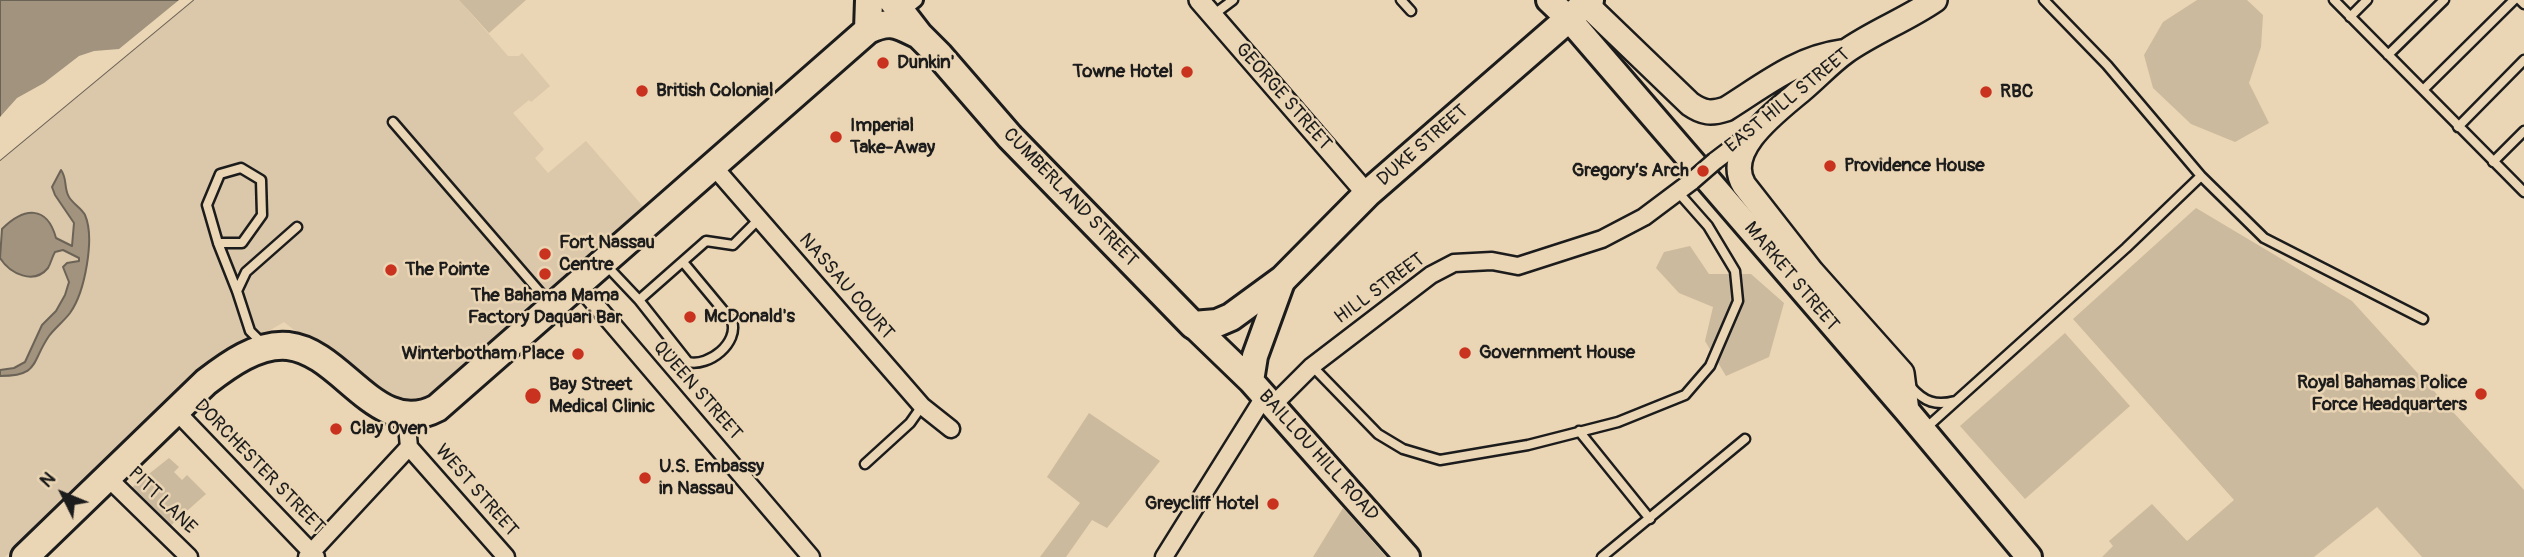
<!DOCTYPE html>
<html>
<head>
<meta charset="utf-8">
<style>
	body { margin:0 }
	#map { position:relative; width:2524px; height:557px; overflow:hidden; background:#ead5b4; font-family:Pangolin,sans-serif }
	canvas { display:block }
	.north { position:absolute; left:28px; top:459px; width:70px; height:70px; -webkit-text-stroke:5px #ead5b4; paint-order:stroke; rotate:313deg; font-size:19px; font-weight:700; line-height:28px; text-align:center; color:#1c1c1c }
	.north::after { content:''; display:block; margin:auto; width:24px; height:32px; background:#1c1c1c; clip-path:polygon(50% 0,100% 100%,50% 72%,0 100%) }
</style>
</head>
<body>
<div id="map">
<canvas width="2524" height="557"></canvas>
<div class="north">N</div>
</div>
<script>
const c = document.querySelector('canvas').getContext('2d');
c.lineJoin = 'round';
function fill(path, color) {
  c.fillStyle = color;
  c.fill(path, 'evenodd');
}
function trace(path, color, width, dash) {
  c.strokeStyle = color;
  c.lineWidth = width;
  c.lineCap = dash ? 'butt' : 'round';
  c.setLineDash(dash || []);
  c.stroke(path);
}
function write(font, color, halo, rows, align = 'center') {
  c.font = font + ' Pangolin,sans-serif';
  c.lineWidth = 5;
  c.setLineDash([]);
  c.textBaseline = 'middle';
  c.strokeStyle = halo;
  c.fillStyle = color;
  for (const [text, x, y, turn = 0] of rows) {
    c.save();
    c.translate(x, y);
    c.rotate((+turn || 0) * Math.PI / 180);
    c.textAlign = isNaN(turn) ? turn : align;
    if (halo) c.strokeText(text, 0, 0);
    c.fillText(text, 0, 0);
    c.restore();
  }
}
fill(new Path2D(`
	M193,0h266l49,56h11l3,-3 28,33 -19,16 -2,-2 -16,13 31,36 -9,9 13,15 38,-32 60,69 -201,186 -31,12 -38,-14 -92,-72 -92,53 -187,182h-5v-397z`), '#dbc7a9');
fill(new Path2D(`
	M459,0h67l-37,33z
	M2197,0h50l16,15 -2,32 -12,36 20,40 -34,19 -44,-18 -38,-36 -9,-33 19,-33z
	M2196,208l156,93 172,189v67h-102l-45,-50 -63,50h-212l11,-11 -4,-5 43,-37 35,37 47,-41 -161,-181z
	M1690,246l19,28h42l33,29 -15,54 -43,19 -21,-35 8,-34 -34,-14 -23,-25 8,-16z
	M2065,333l65,73 -105,93 -65,-73z
	M1089,413l71,48 -53,67 -15,-8 -26,37h-26l40,-54 -33,-26z
	M169,458l10,9 -5,5 8,8 5,-5 19,19 -37,33 -39,-38z
	M1343,508l43,49h-73z`), '#ccba9e');
const water = new Path2D(`
	M0,0h193l-193,160z
	M61,170c6,8 3,16 7,25 3,8 13,12 17,20 10,23 0,77 -15,98 -6,8 -15,15 -21,23 -18,26 -9,40 -49,40v-6l14,-2 11,-6 17,-37 14,-14 9,-16 4,-13 -6,-15 4,-4 12,-2v-3l-16,-8 -8,2c-3,5 -4,11 -7,16 -14,17 -38,6 -48,-10l2,-29c22,-22 45,-24 54,9l16,8 2,-23 -19,-28 -3,-8z`);
fill(water, '#a1937e');
trace(water, '#6c6357', 2);
fill(new Path2D(`
	M179,0h14l-193,160v-43l17,-19 27,-15 35,-27 15,-5 25,-2z`), '#ead5b4');
const service = new Path2D(`
	M1401,0l10,11
	M2334,0l190,192
	M2520,0l4,4
	M1213,15l20,-15
	M2350,17l17,-17
	M2388,55l56,-55
	M2423,90l91,-90
	M393,122l158,183
	M2458,127l66,-67
	M2493,162l31,-31
	M2201,176l63,62 159,81
	M218,243h24l20,-28 -1,-35 -20,-12 -21,6 -13,31 11,38 19,48 13,40 12,12
	M605,264l34,36 49,62c21,5 51,-19 44,-41l-49,-59
	M237,291l9,-19 51,-45
	M639,300l67,-59 27,4 26,-26
	M1312,366l66,68 25,15 37,11 88,-15 90,-23 67,-27 25,-29 28,-65 -3,-30 -27,-45 -30,-34
	M1911,387c13,15 25,19 44,14
	M1926,428l200,-180 75,-72 -94,-111 -63,-65
	M1579,431l71,88
	M865,464l45,-41 12,-17
	M1602,557l143,-118`);
const pedestrian = new Path2D(`
	M901,12l15,-12`);
const minor = new Path2D(`
	M1715,161l33,-25
	M714,167l208,239 29,23
	M578,284l233,273
	M1272,406l40,-40 119,-91 23,-12 38,-2 26,5 84,-27 42,-22 48,-36
	M175,410l141,147
	M403,415l4,11 2,21 97,110
	M106,476l83,81
	M307,557l102,-110
	M1164,557l100,-160`);
const tertiary = new Path2D(`
	M1199,0l168,194`);
const secondary = new Path2D(`
	M1586,4l104,100c13,9 21,10 36,5 37,-23 71,-51 116,-57
	M1907,411l-5,-38 -90,-101 -68,-87c-22,-36 37,-77 60,-97 14,-12 27,-26 41,-36 28,-20 61,-32 90,-52`);
const primary = new Path2D(`
	M1549,0l20,19 338,392 122,146
	M1193,325l58,56 156,176
	M1251,381l4,-25 28,-77`);
const trunk = new Path2D(`
	M892,0l27,35 20,20 71,82 183,188 24,-2 14,-6 52,-38 84,-85 223,-194
	M868,30l1,-30
	M25,557l181,-175c22,-17 52,-39 82,-36 55,6 89,94 149,62l431,-378c23,-11 30,-5 51,5`);
trace(service, '#1c1c1c', 13);
trace(pedestrian, '#1c1c1c', 18);
trace(minor, '#1c1c1c', 21);
trace(tertiary, '#1c1c1c', 24);
trace(secondary, '#1c1c1c', 28);
trace(primary, '#1c1c1c', 30);
trace(trunk, '#1c1c1c', 32);
trace(service, '#ead5b4', 8);
trace(pedestrian, '#ead5b4', 12);
trace(minor, '#ead5b4', 16);
trace(tertiary, '#ead5b4', 19);
trace(secondary, '#ead5b4', 23);
trace(primary, '#ead5b4', 24);
trace(trunk, '#ead5b4', 26);
const minorBridge = new Path2D(`
	M1692,181l23,-20`);
trace(minorBridge, '#1c1c1c', 21, []);
trace(minorBridge, '#ead5b4', 16);
for (const [x, y, r, color] of [
	[883,63,7,"#c8321e"],
	[1187,72,7,"#c8321e"],
	[642,91,7,"#c8321e"],
	[1986,92,7,"#c8321e"],
	[836,137,7,"#c8321e"],
	[1830,166,7,"#c8321e"],
	[1703,171,7,"#c8321e"],
	[545,254,7,"#c8321e"],
	[391,270,7,"#c8321e"],
	[545,274,7,"#c8321e"],
	[690,317,7,"#c8321e"],
	[1465,353,7,"#c8321e"],
	[578,354,7,"#c8321e"],
	[2481,394,7,"#c8321e"],
	[533,396,9,"#c8321e"],
	[336,429,7,"#c8321e"],
	[645,478,7,"#c8321e"],
	[1273,504,7,"#c8321e"]
]) {
  const dot = new Path2D();
  dot.arc(x, y, r, 0, 2 * Math.PI);
  c.fillStyle = color;
  c.fill(dot);
  trace(dot, '#ead5b4', 2.5);
}
write('bold 19px', '#1c1c1c', '#ead5b4', [
	["Dunkin'",897,63],
	["Towne Hotel",1173,72,"right"],
	["British Colonial",656,91],
	["RBC",2000,92],
	["Imperial",850,126],
	["Take-Away",850,148],
	["Providence House",1844,166],
	["Gregory’s Arch",1689,171,"right"],
	["Fort Nassau",559,243],
	["Centre",559,265],
	["The Pointe",405,270],
	["The Bahama Mama",545,296,"center"],
	["Factory Daquari Bar",545,318,"center"],
	["McDonald's",704,317],
	["Government House",1479,353],
	["Winterbotham Place",564,354,"right"],
	["Royal Bahamas Police",2467,383,"right"],
	["Force Headquarters",2467,405,"right"],
	["Bay Street",549,385],
	["Medical Clinic",549,407],
	["Clay Oven",350,429],
	["U.S. Embassy",659,467],
	["in Nassau",659,489],
	["Greycliff Hotel",1259,504,"right"]
], 'left');
write('19px', '#1c1c1c', '#ead5b4', [
	["GEORGE STREET",1283,97,49],
	["EAST HILL STREET",1788,101,-39],
	["DUKE STREET",1423,146,-41],
	["CUMBERLAND STREET",1070,198,46],
	["MARKET STREET",1791,277,50],
	["NASSAU COURT",846,287,49],
	["HILL STREET",1380,289,-36],
	["QUEEN STREET",697,391,49],
	["BAILLOU HILL ROAD",1318,456,48],
	["DORCHESTER STREET",259,467,46],
	["WEST STREET",476,491,49],
	["PITT LANE",162,501,44]
]);
</script>
</body>
</html>
